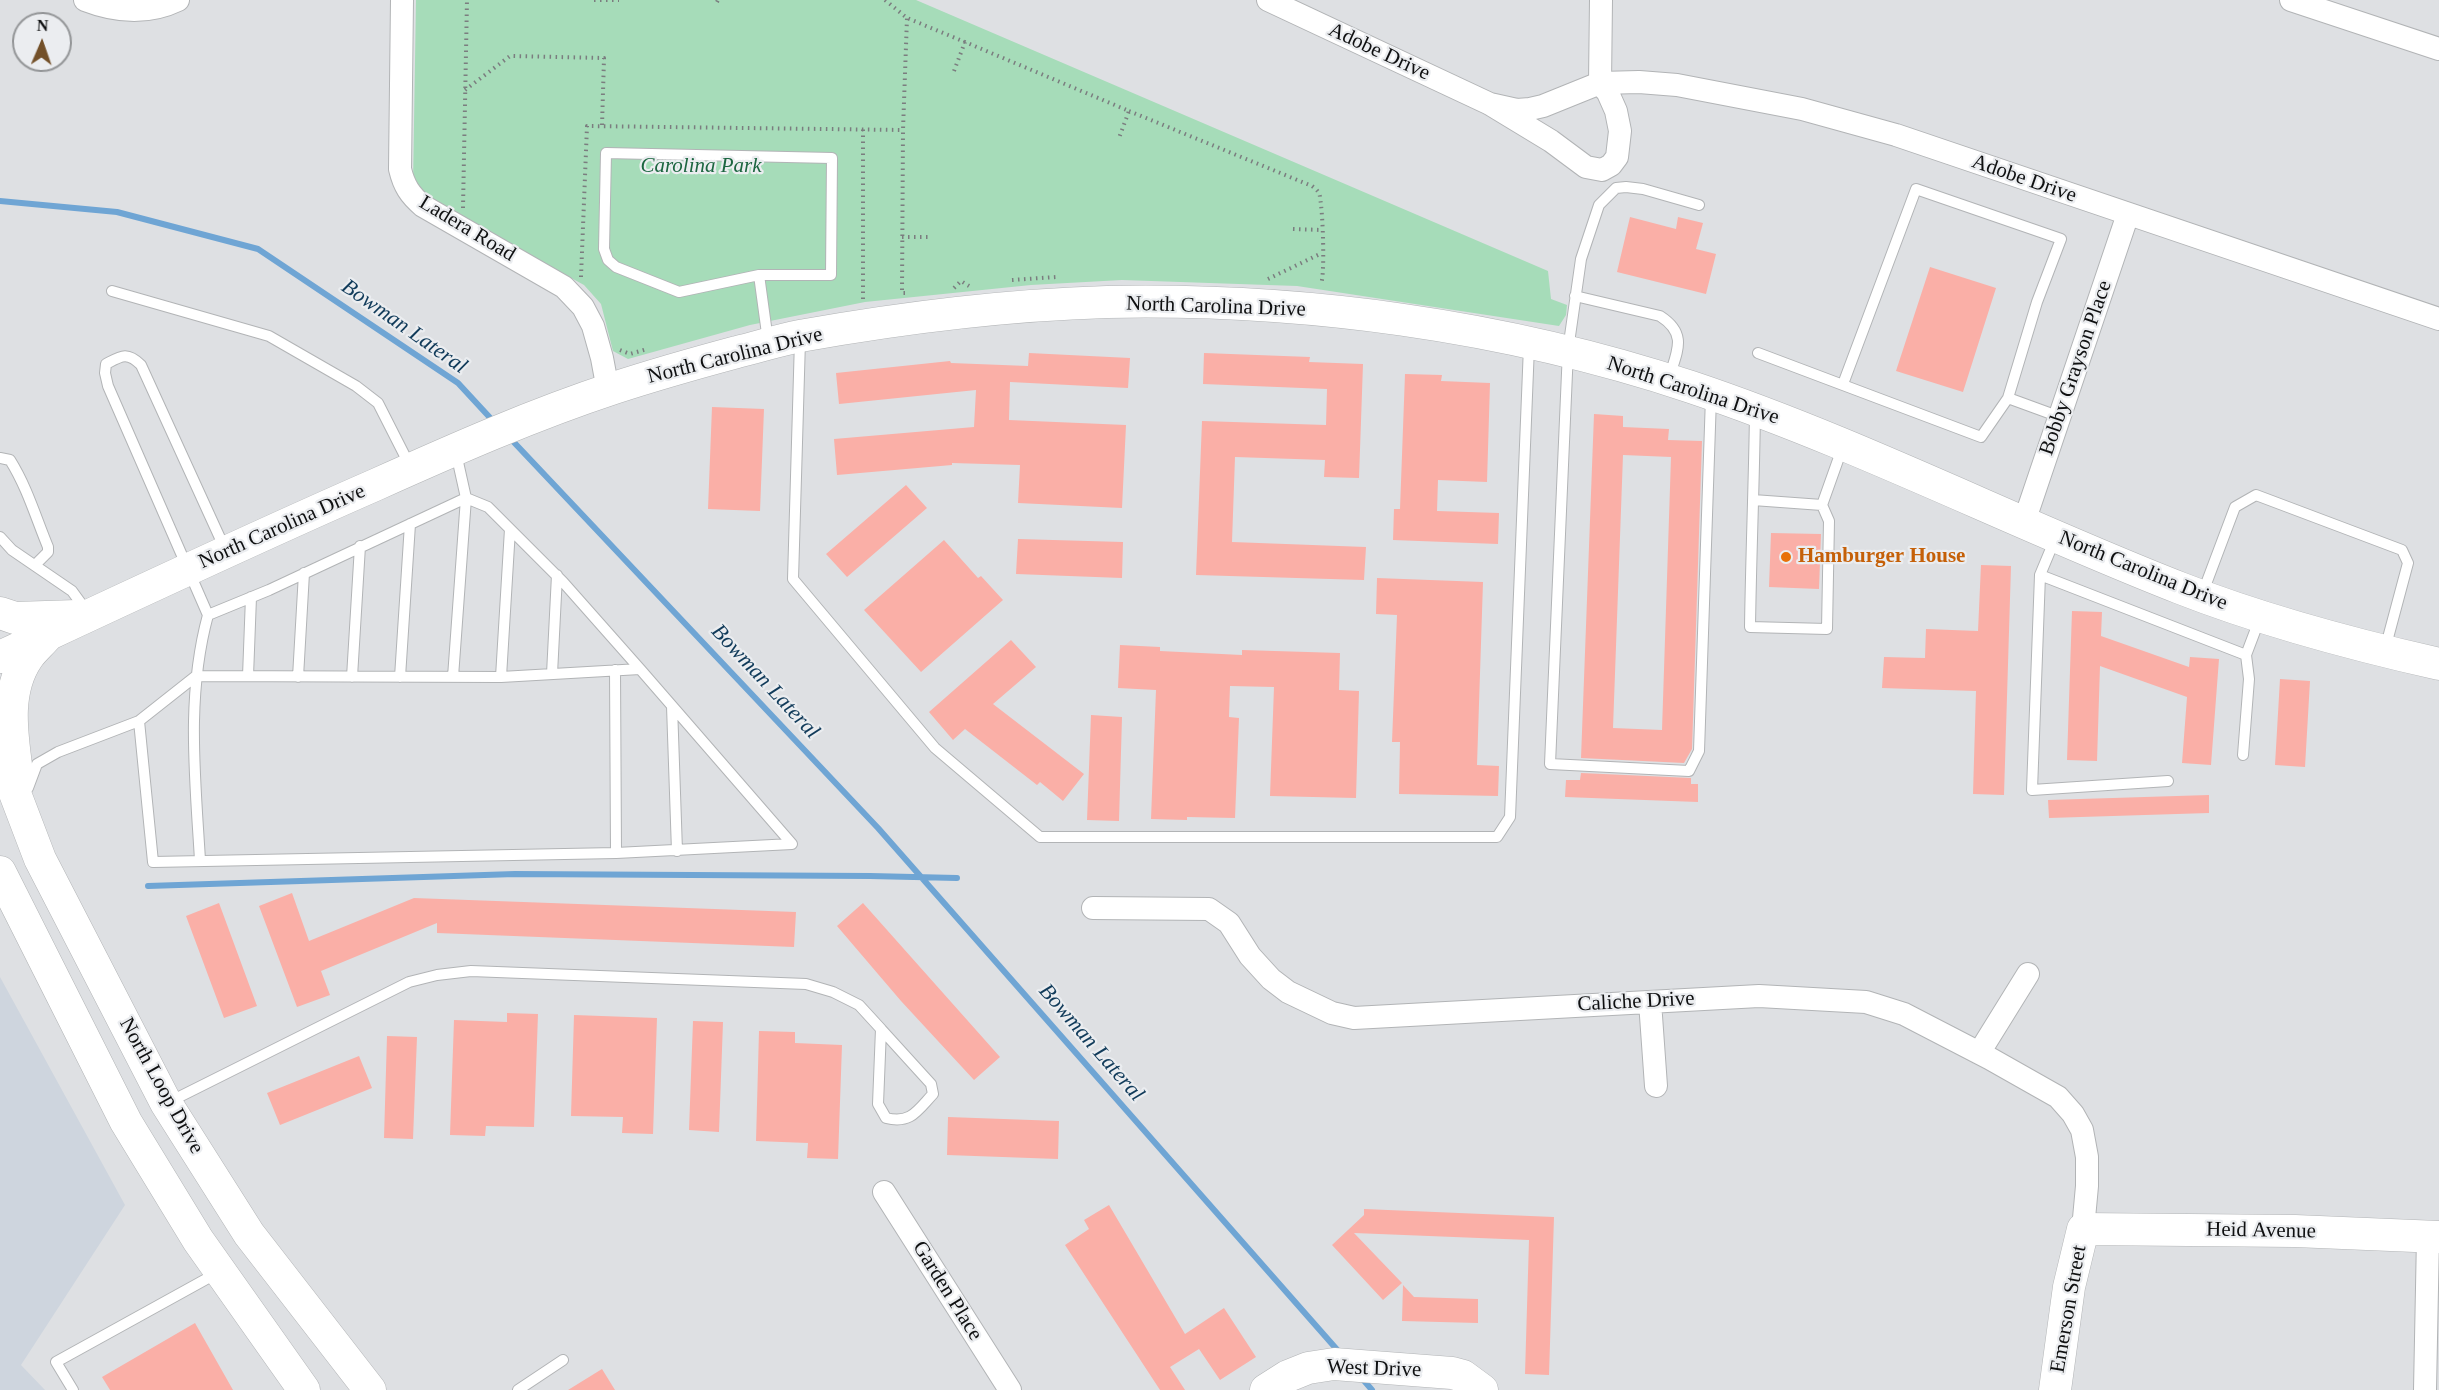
<!DOCTYPE html>
<html>
<head>
<meta charset="utf-8">
<style>
	body { margin:0 }
	#map { position:relative; width:2439px; height:1390px; overflow:hidden; background:#dee0e3; font-family:Georgia,serif }
	canvas { display:block }
	.north { position:absolute; left:12px; top:12px; width:60px; height:60px; box-sizing:border-box; background:#ebedf0; border:2px solid #939597; border-radius:50%; rotate:2deg; font-size:16px; font-weight:700; line-height:24px; text-align:center; color:#0f1011 }
	.north::after { content:''; display:block; margin:auto; width:21px; height:27px; background:#735029; clip-path:polygon(50% 0,100% 100%,50% 72%,0 100%) }
</style>
</head>
<body>
<div id="map">
<canvas width="2439" height="1390"></canvas>
<div class="north">N</div>
</div>
<script>
const c = document.querySelector('canvas').getContext('2d');
c.lineJoin = 'round';
function fill(path, color) {
  c.fillStyle = color;
  c.fill(path, 'evenodd');
}
function trace(path, color, width, dash) {
  c.strokeStyle = color;
  c.lineWidth = width;
  c.lineCap = dash ? 'butt' : 'round';
  c.setLineDash(dash || []);
  c.stroke(path);
}
function write(font, color, halo, rows, align = 'center') {
  c.font = font + ' Georgia,serif';
  c.lineWidth = 4.5;
  c.setLineDash([]);
  c.textBaseline = 'middle';
  c.strokeStyle = halo;
  c.fillStyle = color;
  for (const [text, x, y, turn = 0] of rows) {
    c.save();
    c.translate(x, y);
    c.rotate((+turn || 0) * Math.PI / 180);
    c.textAlign = isNaN(turn) ? turn : align;
    if (halo) c.strokeText(text, 0, 0);
    c.fillText(text, 0, 0);
    c.restore();
  }
}
fill(new Path2D(`
	M0,977l125,228 -104,160 24,25h-45z`), '#ced5de');
fill(new Path2D(`
	M416,0h500l632,271 3,28 16,6 -1,10 -7,11 -262,-40 -175,-6 -91,5 -166,17 -115,23 -122,34 -15,-8 -12,-47 -17,-19 -150,-82 -21,-18z`), '#a6dcb9');
trace(new Path2D(`
	M0,201l117,11 141,37 200,134 36,39
	M508,436l370,392 462,525
	M148,886l367,-12 355,2 87,2
	M1360,1376l12,14`), '#6fa5d4', 6);
fill(new Path2D(`
	M1630,217l46,12 2,-12 25,6 -7,26 20,5 -10,40 -89,-22z
	M1930,267l66,21 -33,104 -67,-21z
	M1029,353l101,5 -2,30 -118,-6 -1,38 117,5 -4,83 -104,-5 2,-38 -68,-2v2l-115,10 -3,-36 140,-12 2,-37 -137,14 -3,-31 114,-12 1,2 77,3z
	M1204,353l106,4 -1,5 54,2 -4,114 -35,-1 1,-17 -90,-3 -3,85 134,5 -2,33 -168,-5 6,-154 124,4 1,-36 -124,-5z
	M1405,374l37,1 -1,6 49,2 -3,99 -49,-2 -1,31 62,2 -1,31 -105,-4 1,-31h6z
	M712,407l52,2 -4,102 -52,-2z
	M1594,414l29,2v11l46,2 -1,11 34,1 -10,308 -8,14 -103,-5zM1623,455l48,2 -9,273 -49,-2z
	M906,485l21,23 -80,69 -21,-23z
	M1771,533l50,1 -2,55 -50,-2z
	M1018,539l105,3 -1,36 -106,-4z
	M944,540l34,38 3,-2 22,24 -82,72 -57,-62z
	M1981,565l30,1 -7,229 -31,-1 3,-103 -94,-3 2,-31 41,1 1,-29 52,2z
	M1377,578l106,4 -6,183 22,1 -1,30 -99,-2 1,-52h-8l5,-127 -21,-1z
	M2072,611l30,1 -1,24 88,31 1,-10 29,2 -8,106 -29,-2 5,-66 -87,-31 -3,95 -30,-1z
	M1011,640l25,27 -43,37 91,70 -21,27 -23,-19 -3,3 -72,-56 -12,11 -24,-28z
	M1120,645l40,2v4l82,4v-5l98,3 -1,37 20,1 -3,107 -86,-2 4,-109 -44,-1 -1,31 10,1 -4,100 -48,-1v3l-36,-1 5,-129 -38,-2z
	M2280,679l30,2 -5,86 -30,-2z
	M1091,715l31,2 -3,104 -32,-1z
	M1581,773l110,5v6h7v18l-133,-5 1,-17h14z
	M2209,795v18l-160,5 -1,-18z
	M292,893l17,48 105,-43 382,14 -2,35 -357,-14v-10l-116,48 9,24 -33,12 -38,-101z
	M219,903l38,103 -33,12 -38,-102z
	M863,903l137,154 -26,23 -73,-79 -64,-75z
	M507,1013l31,1 -4,113 -48,-1 -1,10 -35,-1 4,-115 53,2z
	M574,1015l83,3 -4,116 -31,-1 1,-16 -52,-1z
	M693,1021l30,1 -4,110 -30,-2z
	M759,1031l36,1v11l47,2 -4,114 -31,-1 1,-15 -52,-2z
	M387,1036l30,1 -4,102 -29,-1z
	M359,1056l13,32 -92,37 -13,-32z
	M948,1117l111,4 -1,38 -111,-4z
	M1109,1205l76,129 39,-26 32,49 -36,23 -21,-31 -29,18 15,23h-25l-95,-145 24,-16 -5,-9z
	M1364,1209l190,8 -5,158 -24,-1 4,-134 -175,-7 48,50 -19,17 -51,-55 32,-30z
	M1403,1285l11,12 64,2v24l-76,-2z
	M195,1323l38,67h-123l-8,-13z
	M602,1369l13,21h-47z`), '#faafa7');
const lane = new Path2D(`
	M1699,205l-56,-16 -17,-2 -10,1 -17,17 -18,54 -13,91 -18,414 139,7 10,-20 12,-354
	M759,275l-80,17 -63,-25 -8,-7 -4,-11 2,-96 226,5 -1,117h-72l9,66
	M112,291l157,45 87,50 22,17 32,63
	M1575,296l85,20c28,18 17,35 9,62
	M800,340l-7,239 142,169 105,89h457l13,-20 19,-471
	M1758,353l223,84 27,-39
	M1843,384l73,-195 145,50 -24,63 -29,96 52,19
	M0,458l10,2c17,27 26,58 38,87v5l-13,13
	M1753,500l69,5 7,16 -2,108 -77,-2c1,-71 4,-142 5,-214
	M1822,505l21,-59
	M0,537l12,13 60,41 16,22
	M2055,539l-15,36 -8,215 136,-9
	M2040,575l206,80 14,-37
	M2203,592l32,-85 21,-12 146,55 6,13 -23,86
	M615,670l1,183 176,-9 -152,-175
	M552,674l5,-99
	M248,676l3,-79
	M298,677l6,-104
	M352,677l8,-131
	M400,677l10,-153
	M453,677l13,-179 -10,-45
	M501,677l9,-148
	M672,706l5,145
	M139,721l57,-45 305,1 139,-8 -77,-87 -75,-75 -22,-9 -197,92 -61,25
	M2243,755l6,-76 -3,-24
	M28,788l9,-24 21,-12 81,-31 14,141 463,-9
	M200,860c-5,-84 -14,-164 8,-245l-100,-229 -3,-13 1,-9c15,-8 21,-13 35,1l84,184
	M169,1102l240,-120 28,-7 34,-4 335,13 27,8 26,13 22,24 -3,75 8,14c25,6 31,-7 47,-24l-2,-10 -50,-55
	M73,1390l-17,-28 163,-90
	M518,1390l45,-30`);
const street = new Path2D(`
	M85,0c31,12 62,15 93,0
	M402,0l-2,169c4,17 10,26 23,37l141,81 19,20 10,19 9,32 6,32
	M1268,0l222,104 61,37 35,26 16,3 9,-5 6,-8 3,-26 -4,-20 -8,-18 -8,-10
	M2291,0l148,49
	M1600,83l1,-83
	M1490,104l27,6 13,-1 13,-3 57,-23 39,-1 38,3 125,24 94,26 543,184
	M2024,522l104,-308
	M1093,908l116,1 20,14 21,33 21,23 17,13 44,21 22,5 405,-22 107,6 38,12 85,44 69,39 15,17 9,16 5,27v29l-4,43
	M1650,1002l6,84
	M1979,1053l49,-79
	M884,1192l126,198
	M2425,1390l3,-153`);
const secondary = new Path2D(`
	M0,613l15,5 62,-2
	M0,657c124,-58 249,-117 375,-172 78,-35 157,-70 239,-97 40,-13 82,-25 123,-36 21,-5 42,-12 63,-16 101,-18 204,-31 307,-34 196,-4 397,23 584,85 167,56 325,137 489,201 84,33 171,56 259,76
	M0,754l40,105 126,244 83,131 121,156
	M18,780c-5,-40 -15,-87 10,-123 5,-7 13,-14 19,-21
	M0,872l126,250 72,118 106,150
	M1266,1390l22,-14 20,-8 26,-4 118,9 11,3 19,14
	M2055,1390l14,-103 14,-58 212,2 144,6`);
trace(lane, '#b2b4b6', 12);
trace(street, '#b2b4b6', 24);
trace(secondary, '#b2b4b6', 33);
trace(new Path2D(`
	M594,0h25
	M885,0l22,18 58,24
	M717,2l1,-2
	M954,71l11,-29 164,69 -10,27
	M465,90l45,-34 94,2 -2,68
	M1129,111l183,75c4,3 8,6 8,12 3,14 5,77 1,86
	M463,208l4,-208
	M1293,229l29,1
	M902,237h29
	M581,277l6,-151 316,4
	M1268,279l54,-26
	M1012,280l44,-3
	M954,288l7,-7 8,5
	M905,293h-3l1,-163 4,-112
	M863,299v-170
	M620,350l10,4 17,-5`), '#7b7d7f', 4, [1.5, 4.5]);
trace(lane, '#fff', 10);
trace(street, '#fff', 22);
trace(secondary, '#fff', 32);
for (const [x, y, r, color] of [
	[1786,557,6,"#e8710a"]
]) {
  const dot = new Path2D();
  dot.arc(x, y, r, 0, 2 * Math.PI);
  c.fillStyle = color;
  c.fill(dot);
  trace(dot, '#ebedf0', 2);
}
write('21px', '#0f1011', '#ebedf0', [
	["Adobe Drive",1379,52,25],
	["Adobe Drive",2024,179,19],
	["Ladera Road",467,229,31],
	["North Carolina Drive",1216,307,2],
	["North Carolina Drive",735,356,-14],
	["Bobby Grayson Place",2076,368,-71],
	["North Carolina Drive",1693,391,18],
	["North Carolina Drive",282,527,-24],
	["North Carolina Drive",2143,571,22],
	["Caliche Drive",1636,1002,-3],
	["North Loop Drive",161,1086,61],
	["Heid Avenue",2261,1231,1],
	["Garden Place",947,1291,58],
	["Emerson Street",2069,1309,-80],
	["West Drive",1374,1369,2]
]);
write('italic 21px', '#1c6640', '#ebedf0', [
	["Carolina Park",701,166]
]);
write('bold 21px', '#c56008', '#ebedf0', [
	["Hamburger House",1798,557]
], 'left');
write('italic 22px', '#113b5a', '#ebedf0', [
	["Bowman Lateral",404,327,35],
	["Bowman Lateral",765,682,47],
	["Bowman Lateral",1091,1043,49]
]);
</script>
</body>
</html>
